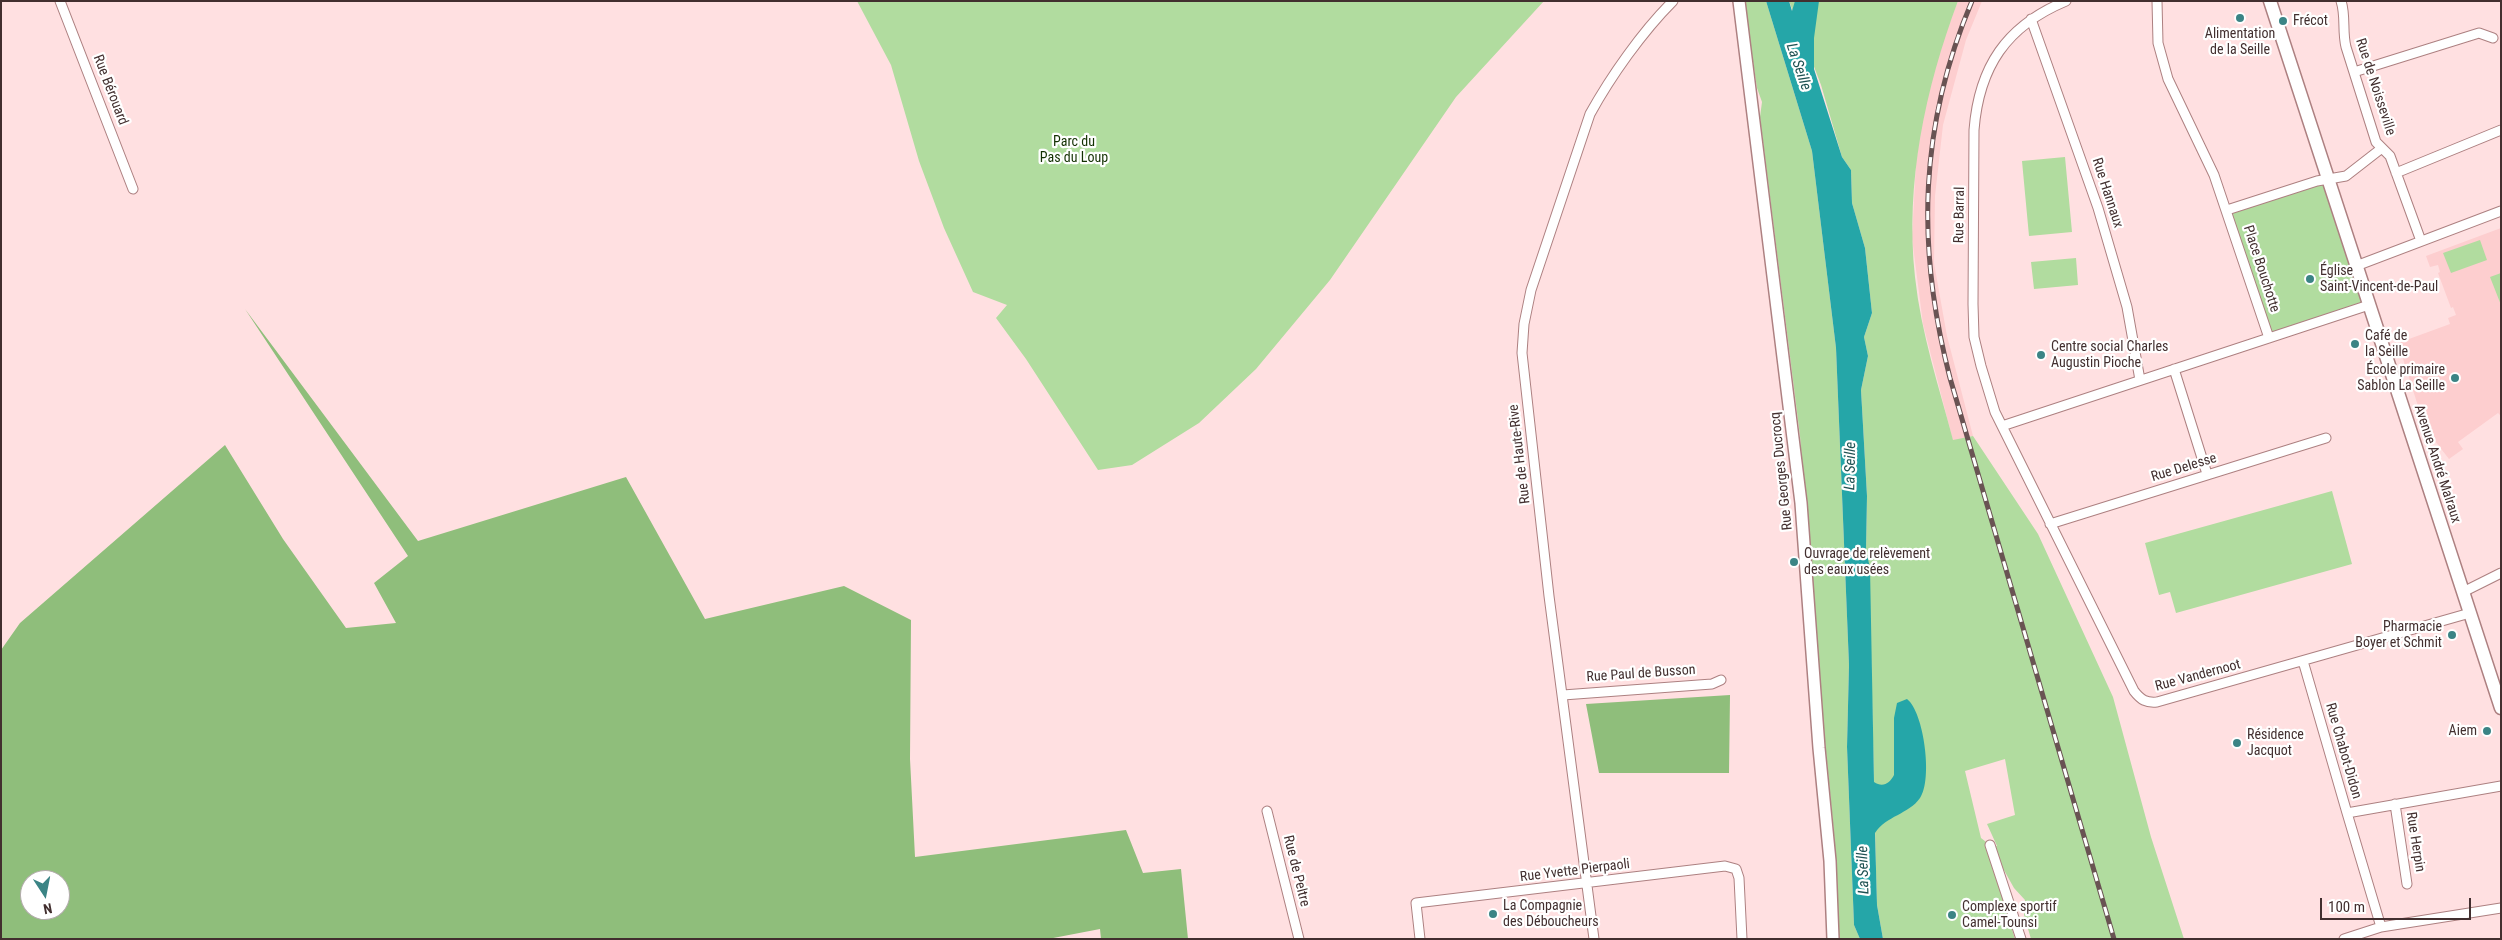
<!DOCTYPE html>
<html>
<head>
<meta charset="utf-8">
<style>
	body { margin:0 }
	#map { position:relative; width:2502px; height:940px; overflow:hidden; background:#ffe0e1; font-family:"Roboto Condensed",sans-serif }
	canvas { display:block }
	.frame { position:absolute; inset:0; border:2px solid #422f2f; pointer-events:none }
	.north { position:absolute; left:20px; top:870px; width:50px; height:50px; box-sizing:border-box; background:#fff; border:1px solid #b3acac; border-radius:50%; rotate:169deg; font-size:14px; font-weight:700; line-height:20px; text-align:center; color:#422f2f }
	.north::after { content:''; display:block; margin:auto; width:18px; height:22px; background:#3b8485; clip-path:polygon(50% 0,100% 100%,50% 72%,0 100%) }
	.scale { position:absolute; left:2320px; top:898px; width:151px; height:22px; box-sizing:border-box; border:2px solid #422f2f; border-top:0; padding-left:6px; font-size:15px; line-height:18px; white-space:nowrap; color:#422f2f; -webkit-text-stroke:4px #fff; paint-order:stroke }
</style>
</head>
<body>
<div id="map">
<canvas width="2502" height="940"></canvas>
<div class="frame"></div>
<div class="north">N</div>
<div class="scale">100 m</div>
</div>
<script>
const c = document.querySelector('canvas').getContext('2d');
c.lineJoin = 'round';
function fill(path, color) {
  c.fillStyle = color;
  c.fill(path, 'evenodd');
}
function trace(path, color, width, dash) {
  c.strokeStyle = color;
  c.lineWidth = width;
  c.lineCap = dash ? 'butt' : 'round';
  c.setLineDash(dash || []);
  c.stroke(path);
}
function write(font, color, halo, rows, align = 'center') {
  c.font = font + ' "Roboto Condensed",sans-serif';
  c.lineWidth = 4.5;
  c.setLineDash([]);
  c.textBaseline = 'middle';
  c.strokeStyle = halo;
  c.fillStyle = color;
  for (const [text, x, y, turn = 0] of rows) {
    c.save();
    c.translate(x, y);
    c.rotate((+turn || 0) * Math.PI / 180);
    c.textAlign = isNaN(turn) ? turn : align;
    if (halo) c.strokeText(text, 0, 0);
    c.fillText(text, 0, 0);
    c.restore();
  }
}
fill(new Path2D(`
	M1958,1h24l-16,39 -23,85 -8,71 -1,67 13,73 26,100 -20,5 -30,-117 -11,-86 4,-76 8,-53 15,-58z
	M2501,228v188l-3,-3 -40,29 5,7 -14,10 -24,-31 -27,-85 52,-19 -2,-6 8,-3 -3,-8 -2,1 -13,-35 2,-1 -2,-7 -8,2 -4,-11z`), '#fdcecf');
fill(new Path2D(`
	M857,1h687l-88,96 -126,183 -74,89 -57,54 -67,42 -34,5 -72,-111 -30,-41 11,-13 -34,-13 -29,-64 -25,-67 -28,-96z
	M1744,1h22l46,150 24,197 13,317 -2,82 7,178 6,14h-21l-5,-106 -12,-122 -22,-275 -40,-319 2,-15 -5,-14z
	M1789,1h169c-33,88 -53,182 -43,276 6,56 24,110 38,163l20,-4 65,98 75,163 38,140 33,102h-153l-7,-24 1,-15 -11,-12 -23,-41 6,-1 -10,-22 28,-9 -10,-56 -40,12 16,67 9,7 -3,2 28,92h-132l-6,-34 -1,-34 -7,-304 -3,-17 1,-54 -6,-106 7,-34 -4,-19 8,-24 -7,-65 -13,-45 -1,-33 -9,-13 -21,-72z
	M2065,157l7,75 -43,4 -7,-75z
	M2328,180l41,125 -100,33 -42,-128z
	M2480,240l7,20 -36,13 -8,-20z
	M2076,258l2,27 -44,4 -3,-27z
	M2501,273v32l-11,-28z
	M2332,491l20,73 -176,49 -6,-21 -11,3 -14,-52z`), '#b1dc9f');
fill(new Path2D(`
	M245,309l173,232 208,-64 79,142 139,-33 67,34 -1,139 5,98 211,-27 17,43 38,-4 7,70h-87l-1,-10 -52,10h-1047v-289l19,-27 205,-178 58,94 63,89 50,-5 -22,-40 34,-27zM30,880h30v30h-30z
	M1730,695l-1,78h-130l-13,-69z`), '#8fbe7b');
fill(new Path2D(`
	M1766,1h23l3,10 3,-10h24l-5,37v31l28,88 9,13 1,33 13,45 7,65 -8,24 4,19 -7,34 6,106 -1,54 4,18 4,214c9,6 16,1 20,-7v-57l3,-15 10,-4c17,13 26,81 13,99 -11,16 -34,18 -45,35l2,72 6,34h-23l-6,-14 -7,-178 2,-82 -13,-317 -24,-197z`), '#25a6a8');
const minor = new Path2D(`
	M60,1l73,188
	M2066,1c-60,25 -87,66 -92,129l-1,174 1,33 7,29 14,46 139,279c7,9 12,12 23,11l313,-89
	M2157,1l1,42 10,36 46,96 55,163
	M2031,19l67,189 29,99 13,73
	M2354,72l125,-39 14,5
	M2382,148l8,8 31,85
	M2396,173l105,-43
	M2227,210l90,-29 29,-5 36,-28 -6,-6 -30,-95c-4,-16 0,-31 -5,-46
	M2356,266l145,-55
	M2174,369l33,105
	M2002,426l367,-121
	M2050,524l276,-86
	M2463,592l38,-19
	M2303,661l44,152 154,-27
	M1563,695l149,-11 9,-4
	M2395,804l12,80
	M1267,811l32,128
	M2347,813l34,114
	M1990,845l31,94
	M1420,939l-4,-36 309,-37 11,3 3,9 3,61
	M1594,939l-45,-343 -27,-243 2,-29 7,-34 59,-176c21,-38 52,-82 83,-113
	M2344,939l37,-12 120,-19`);
const tertiary = new Path2D(`
	M1739,1l62,502 18,245 11,113 3,78`);
const secondary = new Path2D(`
	M2270,1l231,707`);
trace(minor, '#ad8081', 11);
trace(tertiary, '#ad8081', 14);
trace(secondary, '#ad8081', 15);
trace(minor, '#fff', 9);
trace(tertiary, '#fff', 11);
trace(secondary, '#fff', 12);
const rail = new Path2D(`
	M1972,1c-53,125 -56,246 -22,377l164,561`);
trace(rail, '#695353', 5);
trace(rail, '#fff', 3, [9]);
for (const [x, y, r, color] of [
	[2240,18,5,"#3b8485"],
	[2283,21,5,"#3b8485"],
	[2310,279,5,"#3b8485"],
	[2355,344,5,"#3b8485"],
	[2041,355,5,"#3b8485"],
	[2455,378,5,"#3b8485"],
	[1794,562,5,"#3b8485"],
	[2452,635,5,"#3b8485"],
	[2487,731,5,"#3b8485"],
	[2237,743,5,"#3b8485"],
	[1493,914,5,"#3b8485"],
	[1952,915,5,"#3b8485"]
]) {
  const dot = new Path2D();
  dot.arc(x, y, r, 0, 2 * Math.PI);
  c.fillStyle = color;
  c.fill(dot);
  trace(dot, '#fff', 2);
}
write('14px', '#422f2f', '#fff', [
	["Frécot",2293,21],
	["Alimentation",2240,34,"center"],
	["de la Seille",2240,50,"center"],
	["Église",2320,271],
	["Saint-Vincent-de-Paul",2320,287],
	["Café de",2365,336],
	["la Seille",2365,352],
	["Centre social Charles",2051,347],
	["Augustin Pioche",2051,363],
	["École primaire",2445,370,"right"],
	["Sablon La Seille",2445,386,"right"],
	["Ouvrage de relèvement",1804,554],
	["des eaux usées",1804,570],
	["Pharmacie",2442,627,"right"],
	["Boyer et Schmit",2442,643,"right"],
	["Aiem",2477,731,"right"],
	["Résidence",2247,735],
	["Jacquot",2247,751],
	["La Compagnie",1503,906],
	["des Déboucheurs",1503,922],
	["Complexe sportif",1962,907],
	["Camel-Tounsi",1962,923]
], 'left');
write('14px', '#422f2f', '#fff', [
	["Rue de Noisseville",2375,87,72],
	["Rue Bérouard",110,90,69],
	["Rue Hannaux",2107,193,72],
	["Rue Barral",1960,215,-89],
	["Place Bouchotte",2261,269,72],
	["Rue de Haute-Rive",1520,454,-97],
	["Avenue André Malraux",2437,464,72],
	["Rue Delesse",2184,468,-17],
	["Rue Georges Ducrocq",1782,471,-96],
	["Rue Paul de Busson",1641,674,-4],
	["Rue Vandernoot",2198,676,-15],
	["Rue Chabot-Didon",2343,751,74],
	["Rue Herpin",2415,842,81],
	["Rue de Peltre",1296,871,76],
	["Rue Yvette Pierpaoli",1575,871,-7]
]);
write('14px', '#133102', '#fff', [
	["Parc du",1074,142],
	["Pas du Loup",1074,158]
]);
write('italic 15px', '#1e5152', '#fff', [
	["La Seille",1798,67,71],
	["La Seille",1851,466,-89],
	["La Seille",1864,870,-92]
]);
</script>
</body>
</html>
